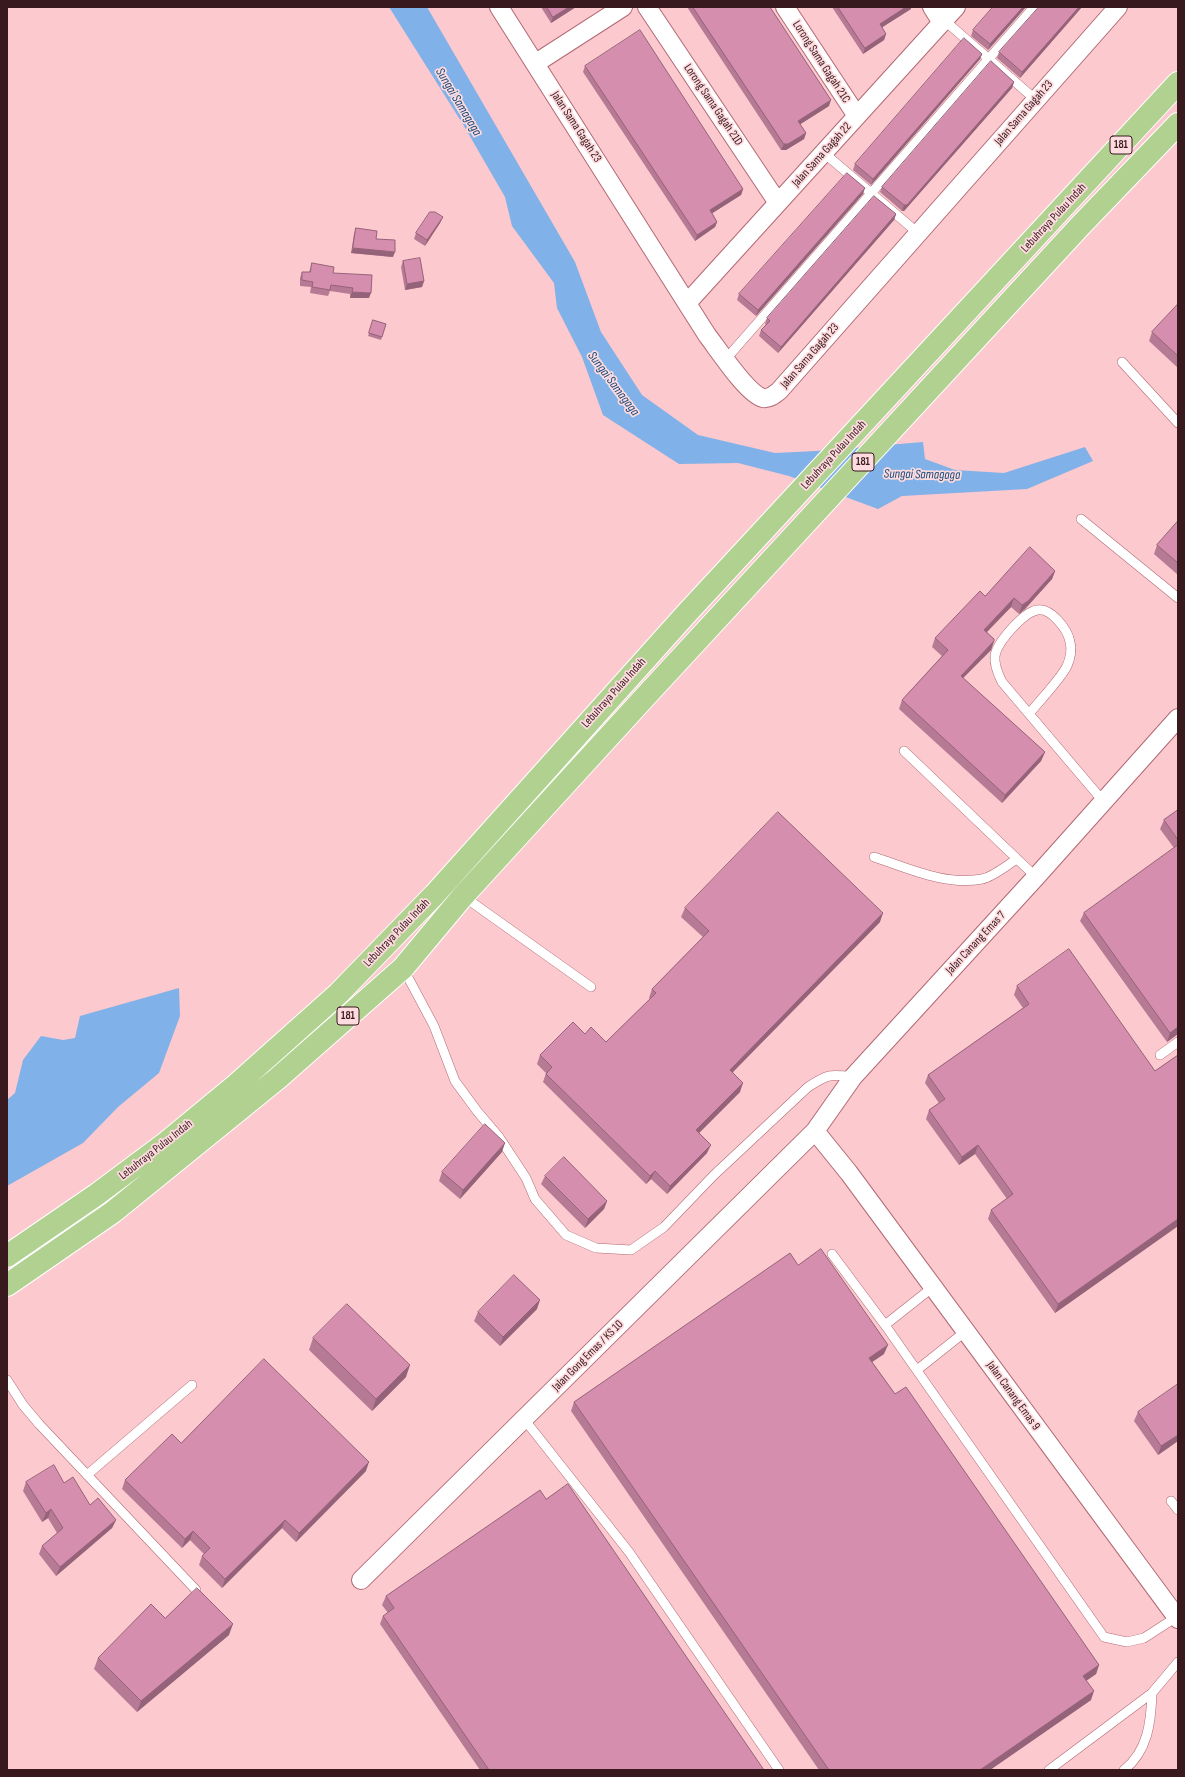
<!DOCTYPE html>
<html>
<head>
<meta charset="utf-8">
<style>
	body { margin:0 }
	#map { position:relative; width:1185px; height:1777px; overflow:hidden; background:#fbc9ce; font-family:"Sofia Sans Condensed",sans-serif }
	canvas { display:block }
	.frame { position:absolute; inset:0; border:8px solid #381a1e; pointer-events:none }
</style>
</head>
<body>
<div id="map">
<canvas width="1185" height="1777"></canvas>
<div class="frame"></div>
</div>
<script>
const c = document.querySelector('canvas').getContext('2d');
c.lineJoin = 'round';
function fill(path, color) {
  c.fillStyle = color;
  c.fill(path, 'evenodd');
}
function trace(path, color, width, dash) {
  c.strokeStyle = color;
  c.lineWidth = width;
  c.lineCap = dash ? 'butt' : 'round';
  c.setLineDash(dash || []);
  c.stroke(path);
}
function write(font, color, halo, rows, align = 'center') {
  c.font = font + ' "Sofia Sans Condensed",sans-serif';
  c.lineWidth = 3.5;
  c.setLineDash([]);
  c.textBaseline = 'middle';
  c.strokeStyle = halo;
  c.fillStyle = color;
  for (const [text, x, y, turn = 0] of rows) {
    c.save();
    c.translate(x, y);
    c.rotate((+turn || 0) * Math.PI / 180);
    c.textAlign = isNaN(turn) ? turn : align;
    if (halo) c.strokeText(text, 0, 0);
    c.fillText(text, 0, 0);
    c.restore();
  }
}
fill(new Path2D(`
	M389,7h38l148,255 26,70 41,63 56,40 77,18 41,-2 107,-9 2,17 30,11 49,3 81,-26 8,14 -66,28 -125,7 -24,13 -89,-33 -51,-13 -59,1 -76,-49 -21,-58 -25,-49 -3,-25 -42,-57 -7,-29 -41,-71z
	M179,988l1,28 -21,57 -41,34 -35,36 -76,43v-86l8,-7 8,-33 18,-24 22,4 12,-2 5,-22z`), '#80b1e8');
const lane = new Path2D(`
	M944,20l92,80
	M824,153l94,80
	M726,359l308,-352
	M1122,362l56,61
	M1081,519l97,79
	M1029,714c10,-13 31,-34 38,-48 3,-7 5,-16 3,-24 -2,-12 -19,-35 -33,-32 -14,3 -40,32 -42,46 -1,9 3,18 7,26l101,119
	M904,751l132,126
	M874,857c34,11 72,29 108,22 11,-2 25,-14 35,-20
	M463,896l128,91
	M403,968l31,58 21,55 22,30 22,26 27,41 9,21 31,36 30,13 35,2 33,-23 50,-52 94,-88c20,-13 22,-13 45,-10
	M1160,1055l18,-13
	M832,1254l53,71
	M933,1287l-48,38 219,312 23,5 17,-4 34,-22
	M917,1370l49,-39
	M7,1380l16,25 16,19 157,166
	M524,1419l105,133 150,218
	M87,1475l105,-90
	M1171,1501l7,9
	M1049,1770l103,-77 26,-31
	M1124,1770c24,-19 27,-48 28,-77`);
const street = new Path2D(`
	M499,7l208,328c11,14 40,59 56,63 6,1 11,-3 16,-7l339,-384
	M647,7l131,196
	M785,7l72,109
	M932,7l10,16
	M536,63l87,-56
	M688,302l268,-295
	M1178,718l-142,159 -183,200 -38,54 34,42 329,446
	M361,1580l454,-449`);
const primary = new Path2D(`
	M7,1256l89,-61 71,-53 69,-57 102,-91 97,-100 252,-281 491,-530
	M7,1285l106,-73 164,-133 126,-111 60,-72 181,-198 436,-472 98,-102`);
trace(lane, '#b26973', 10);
trace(street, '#b26973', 20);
trace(primary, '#fff', 24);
trace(lane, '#fff', 9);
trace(street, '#fff', 18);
trace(primary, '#b1d191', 22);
fill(new Path2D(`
	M541,7h35l-25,16z
	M687,7h83l59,99 -29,18 6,9 -2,6 -18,11h-5z
	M832,7h79v2l-29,18 4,7 -2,6 -21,14z
	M1026,7l-38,43 -17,-14 2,-6z
	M1082,7l-62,71 -23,-20 2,-6z
	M982,54l-2,5 -109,126 -18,-15 2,-6z
	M585,66l158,123 -2,6 -29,18 5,9 -2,5 -20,14 -112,-169z
	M1014,82l-2,6 -108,123h-2l-22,-19 2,-5z
	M863,194l-107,122 -19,-16 2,-6z
	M896,214l-2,6 -116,133 -19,-17 2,-6 5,-5 -1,-1 2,-6z
	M443,217l-3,6 -15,23 -11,-7 2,-6z
	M356,228l37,29 -42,-4 3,-19z
	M403,261l21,20 -2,6 -17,3 -4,-23z
	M312,263l21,10 36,25h-19v-4l-20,-3 -2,5 -18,-3 1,-6 -11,-1v-8l2,-6h7z
	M1178,304v64l-29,-27 3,-9z
	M373,320l13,4 -5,16 -13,-4z
	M1178,521v54l-24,-21 3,-9z
	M1055,571l-3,8 -27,30 -6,5 -8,-7 -24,25 7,9 -3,9 -28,28 82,74 -4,9 -39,42 -103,-94 3,-9 40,-44 -10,-9 3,-9 50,-42z
	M1178,810v224l-11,8 -87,-121 4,-8 90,-65 -14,-19 4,-9z
	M685,908l195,14 -147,150 7,20 -41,41 8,20 -40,41 -16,-15 -5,5 -103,-102 3,-9 -9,-9 3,-9 45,-21 21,8 44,-43 -1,-1 3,-9 51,-52 -22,-20z
	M1017,986l138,85 23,-16v171l-123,87 -67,-94 3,-9 16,-11 -32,-45 -16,11 -33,-46 3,-9 10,-7 -14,-20 3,-8 95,-67 -9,-13z
	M502,1152l-42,47 -21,-18 3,-9z
	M545,1176l62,25 -3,8 -19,19 -44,-44z
	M798,1265l86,89 -12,8 23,32 204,271 -3,9 -10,7 5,19 -101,70h-171l-248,-359 3,-9z
	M537,1309l-37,37 -26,-25 4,-9z
	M313,1338l93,39 -34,34 -63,-61z
	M1138,1412l40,29 -20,14 -24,-34z
	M181,1443l185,28 -70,71 -14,-14 -60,60 -23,-23 3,-9 2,-2 -14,-14 -8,8 -60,-59 3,-9z
	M26,1482l38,1 26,22 26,15 -4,8 -56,48 -17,-22 3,-8 15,-13 -9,-15 -6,4 -19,-31z
	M546,1499l218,271h-284l-100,-146 3,-8 5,-3 -6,-8 4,-9z
	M165,1618l64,17 -92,77 -43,-43 4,-11z`), '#b77a95');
fill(new Path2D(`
	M569,7h7l-25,16 2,-6z
	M906,7h5v2l-33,21 2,-6z
	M1023,7h3l-38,43 2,-6z
	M1079,7h3l-62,71 2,-6z
	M886,34l-2,6 -21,14 2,-6z
	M982,54l-2,5 -109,126 2,-6z
	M1014,82l-2,6 -108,123h-2l2,-6z
	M831,100l-2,6 -33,21 2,-6z
	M806,133l-2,6 -18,11h-5l3,-6z
	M865,188l-2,6 -107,122 2,-6z
	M743,189l-2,6 -33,21 2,-6z
	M896,214l-2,6 -116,133 3,-6z
	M443,217l-3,6 -15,23 2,-6z
	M717,222l-2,5 -20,14 2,-6z
	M353,248l42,4 -2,5 -42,-4z
	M424,281l-2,6 -17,3 2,-6z
	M352,292l19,1 -2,5h-19z
	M1055,571l-3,8 -27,30 -6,5 3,-9z
	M1014,598l-3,9 -30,31 3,-8z
	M994,641l-3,9 -34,34 4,-8z
	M1045,752l-4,9 -39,42 3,-8z
	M883,913l-3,9 -153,156 3,-8z
	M1178,1027v7l-11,8 3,-9z
	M743,1083l-3,9 -47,47 3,-9z
	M505,1143l-3,9 -42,47 3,-9z
	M711,1145l-4,8 -40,41 3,-8z
	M978,1145l-3,9 -16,11 3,-8z
	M655,1171l-4,8 -5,5 4,-8z
	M607,1201l-3,8 -19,19 3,-9z
	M1178,1219v7l-123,87 3,-9z
	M540,1300l-3,9 -37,37 3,-9z
	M888,1345l-4,9 -18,12 3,-8z
	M410,1365l-4,12 -34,34 4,-12z
	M1178,1435v6l-20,14 3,-9z
	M369,1462l-3,9 -70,71 3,-9z
	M51,1509l-3,9 -6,4 4,-9z
	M116,1520l-4,8 -56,48 4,-9z
	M285,1520l-3,8 -60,60 3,-9z
	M193,1531l-3,9 -8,8 3,-9z
	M233,1624l-4,11 -92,77 4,-11z
	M1099,1665l-3,9 -16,11 3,-9z
	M1094,1691l-3,9 -101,70h-10z`), '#956379');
const building = new Path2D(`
	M547,7h22l-16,10z
	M693,7h77l61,93 -33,21 8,12 -18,11h-4z
	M838,7h68l-26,17 6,10 -21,14z
	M993,7h30l-33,37 -17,-14z
	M1039,7h40l-57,65 -23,-20z
	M640,30l103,159 -33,21 7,12 -20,13 -112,-169z
	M964,38l18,16 -109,125 -18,-15z
	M991,61l23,21 -107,123h-3l-22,-18z
	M847,173l18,15 -107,122 -19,-16z
	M874,196l22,18 -115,133 -20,-17 9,-9 -3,-3z
	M430,212h5l8,5 -16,23 -11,-7z
	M356,228l21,3 -1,8 19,1v12l-42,-4z
	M420,258l4,23 -17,3 -4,-23z
	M312,263l22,4 -1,6 39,2 -1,18 -19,-1 1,-4 -22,-3 -1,5 -18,-3 1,-5 -11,-2v-8h8z
	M1178,304v52l-26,-24z
	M373,320l13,4 -4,13 -13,-4z
	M1178,521v42l-21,-18z
	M1030,547l25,24 -27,30 -6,4 -8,-7 -30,32 10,9v2l-33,35 84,76 -40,43 -103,-95 46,-50 -13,-12 45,-47 5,5z
	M1178,810v30l-14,-20z
	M778,812l105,101 -153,157 13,13 -47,47 15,15 -41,41 -15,-15 -5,5 -104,-102 6,-7 -12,-12 33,-33 12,12 6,-7 15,15 50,-49 -4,-4 57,-58 -24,-23z
	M1178,845v182l-8,6 -86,-120z
	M1069,949l86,122 23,-16v164l-120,85 -67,-94 22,-16 -35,-49 -16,12 -33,-47 16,-11 -17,-24 101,-71 -12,-18z
	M485,1124l20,19 -42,47 -21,-18z
	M564,1157l43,44 -19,18 -43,-43z
	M821,1249l67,96 -19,13 26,36 11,-7 193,278 -16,11 11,15 -114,79h-151l-255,-368 216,-149 8,12z
	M514,1275l26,25 -37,37 -25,-25z
	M347,1304l63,61 -34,34 -63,-61z
	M264,1359l105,103 -70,71 -14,-13 -60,59 -23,-23 8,-8 -17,-17 -8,8 -60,-59 47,-46 9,9z
	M1178,1384v51l-17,11 -23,-34z
	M54,1465l10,18 9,-6 17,28 8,-7 18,22 -56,47 -18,-21 21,-18 -12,-19 -5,4 -20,-31z
	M568,1484l196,286h-275l-106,-154 11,-8 -8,-12 154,-106 6,9z
	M197,1588l36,36 -92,77 -43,-43 53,-54 14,14z`);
fill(building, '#d58ead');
trace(building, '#956379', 1);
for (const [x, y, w] of [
	[1121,145,22],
	[863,462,22],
	[348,1016,22]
]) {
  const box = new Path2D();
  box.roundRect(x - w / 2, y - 9, w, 18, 3);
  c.fillStyle = '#fddbde';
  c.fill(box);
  trace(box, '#381a1e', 1);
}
write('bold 11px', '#381a1e', null, [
	["181",1121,145],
	["181",863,462],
	["181",348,1016]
]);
write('12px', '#381a1e', '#fddbde', [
	["Lorong Sama Gagah 21C",821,62,57],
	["Lorong Sama Gagah 21D",713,105,56],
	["Jalan Sama Gagah 23",1024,113,-49],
	["Jalan Sama Gagah 23",576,127,57],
	["Jalan Sama Gagah 22",822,155,-48],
	["Lebuhraya Pulau Indah",1054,218,-47],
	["Jalan Sama Gagah 23",810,356,-49],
	["Lebuhraya Pulau Indah",834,455,-47],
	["Lebuhraya Pulau Indah",614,693,-48],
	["Lebuhraya Pulau Indah",397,933,-46],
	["Jalan Canang Emas 7",976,943,-47],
	["Lebuhraya Pulau Indah",156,1150,-38],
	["Jalan Gong Emas / KS 10",588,1356,-45],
	["Jalan Canang Emas 9",1013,1396,54]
]);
write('italic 13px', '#15497b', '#fddbde', [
	["Sungai Samagaga",458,102,59],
	["Sungai Samagaga",613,384,53],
	["Sungai Samagaga",922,475,1]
]);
</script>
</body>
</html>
